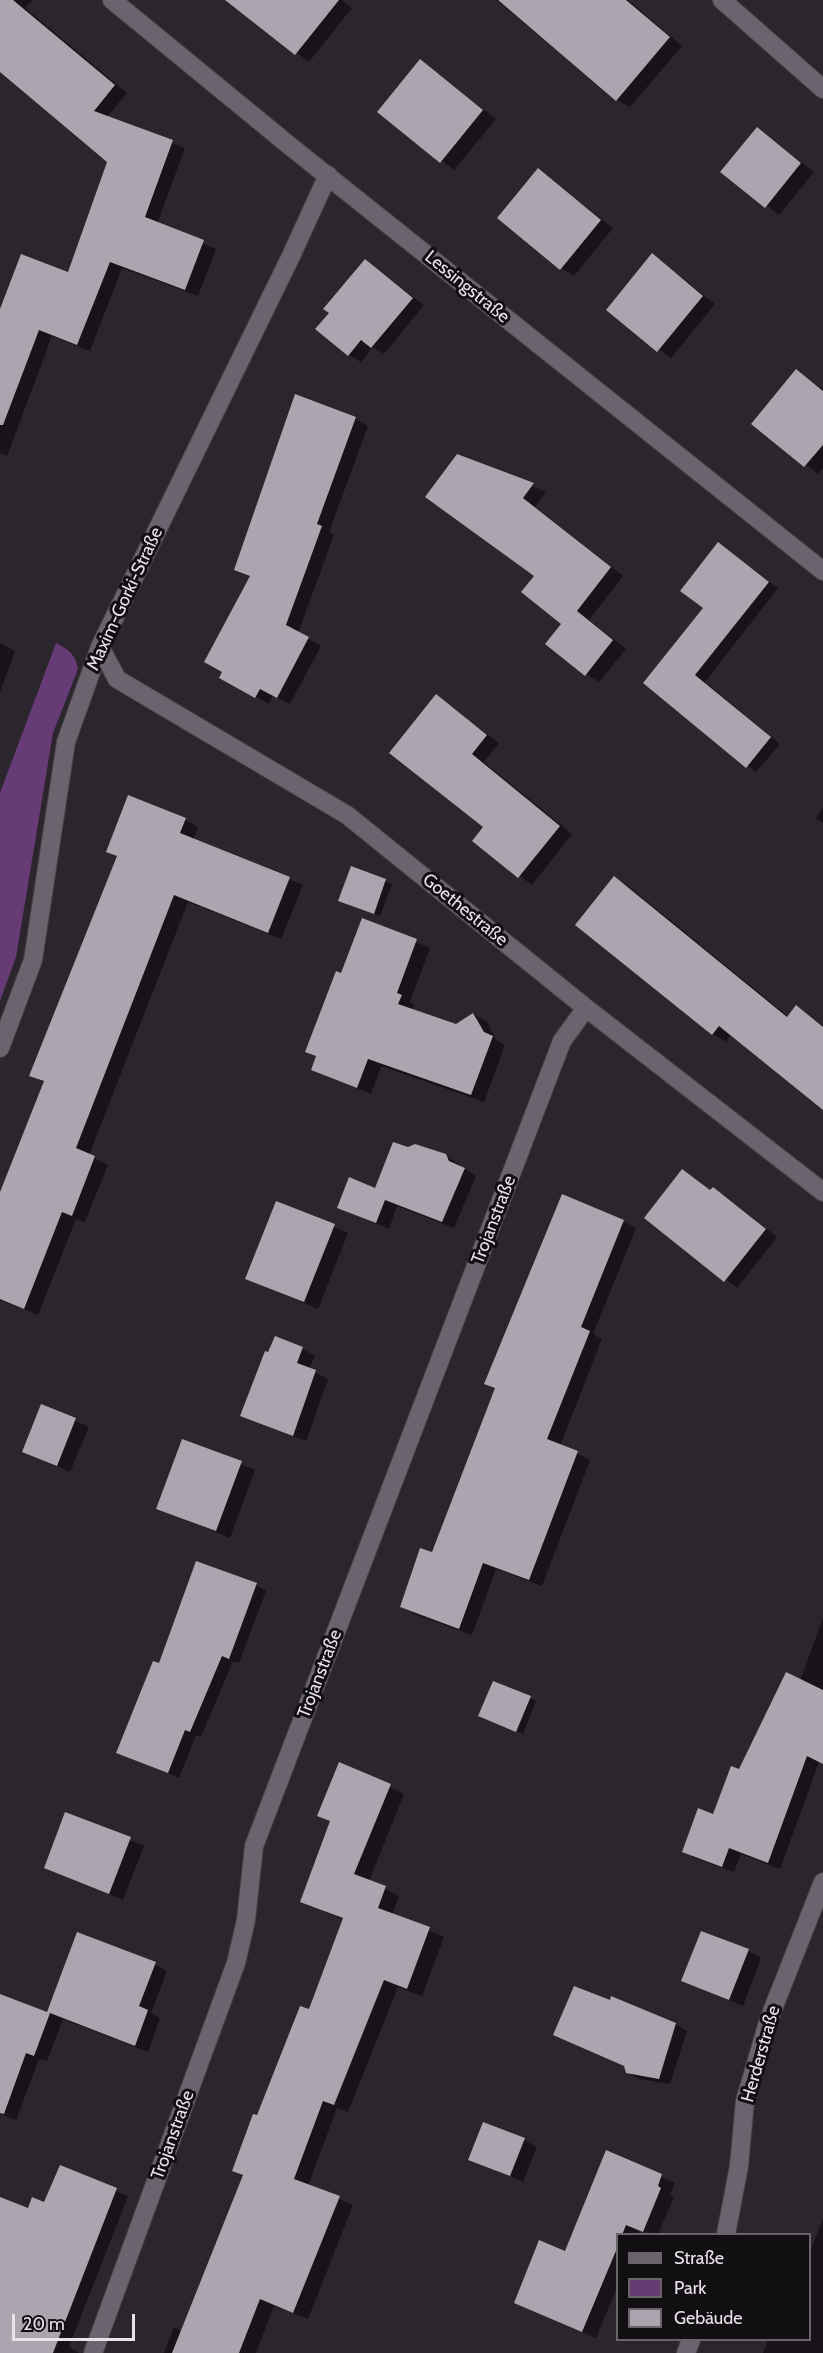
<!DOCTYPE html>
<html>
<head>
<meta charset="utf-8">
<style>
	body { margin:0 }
	#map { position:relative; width:823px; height:2353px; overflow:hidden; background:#2b252d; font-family:Cabin,sans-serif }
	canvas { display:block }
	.legend { position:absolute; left:616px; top:2233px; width:195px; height:108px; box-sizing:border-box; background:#120f13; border:2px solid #686469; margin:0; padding:8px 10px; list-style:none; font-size:18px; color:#e8e3e9 }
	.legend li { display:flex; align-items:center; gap:12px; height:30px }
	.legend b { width:30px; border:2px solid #686469 }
	.scale { position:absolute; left:12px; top:2314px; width:123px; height:27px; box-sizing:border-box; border:3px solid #e8e3e9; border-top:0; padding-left:8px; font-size:18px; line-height:21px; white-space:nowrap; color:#e8e3e9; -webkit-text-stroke:4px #120f13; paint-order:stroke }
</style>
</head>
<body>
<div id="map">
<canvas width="823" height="2353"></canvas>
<ul class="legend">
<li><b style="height:8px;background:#6b646e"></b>Straße</li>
<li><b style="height:16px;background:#673c76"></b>Park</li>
<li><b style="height:16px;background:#aca4af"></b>Gebäude</li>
</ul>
<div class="scale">20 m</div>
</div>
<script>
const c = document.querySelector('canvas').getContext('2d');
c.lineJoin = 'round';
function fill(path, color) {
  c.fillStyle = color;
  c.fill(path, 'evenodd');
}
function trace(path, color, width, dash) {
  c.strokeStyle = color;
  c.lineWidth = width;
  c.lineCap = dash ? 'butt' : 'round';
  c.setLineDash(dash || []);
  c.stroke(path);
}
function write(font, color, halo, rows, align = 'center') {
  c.font = font + ' Cabin,sans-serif';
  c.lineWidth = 6;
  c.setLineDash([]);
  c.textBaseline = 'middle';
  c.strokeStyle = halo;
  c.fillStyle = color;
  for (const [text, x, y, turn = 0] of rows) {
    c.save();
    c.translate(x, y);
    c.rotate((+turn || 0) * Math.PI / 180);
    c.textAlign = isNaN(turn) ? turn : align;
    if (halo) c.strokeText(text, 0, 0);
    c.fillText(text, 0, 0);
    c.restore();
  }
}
fill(new Path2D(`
	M56,643c13,7 19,11 22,26l-25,64 -37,224 -16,44v-208z`), '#673c76');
fill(new Path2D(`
	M0,0h32l-7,8 102,85 -20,24 78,31 -28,76 59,25 -18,47 -76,-28 -32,83 -38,-15 -45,120 -7,-3v-140l69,-39 40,-112 -109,-92z
	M227,0h115l10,8 -43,54z
	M496,0h132l54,46 -52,61 -13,-7z
	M420,61l76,58 -42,51 -75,-58z
	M757,129l57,43 -35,43 -57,-44z
	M538,170l75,58 -39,48 -13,-8z
	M653,255l62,49 -44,54 -63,-48z
	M365,261l59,44 -40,49 -11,-7 -12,15 -12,-7 -18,-42z
	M796,371l27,18v79l-5,6 -65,-51z
	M355,418l13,8 -39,106 5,3 -36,98 23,13 -31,58 -17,-9 -4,9 -48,-27 30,-100 -15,-8z
	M457,456l89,36 -11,15 88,69 -34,44 37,29 -27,33 -13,-8 -23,-51 -27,-47z
	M719,544l59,44 -73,94 75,62 -24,28 -111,-89 60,-75z
	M0,643l15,8 -15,41z
	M436,696l63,47 -15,19 88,72 -40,51 -58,-44 11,-14z
	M823,808v15l-7,-5z
	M185,820l13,7 -5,13 110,45 -22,54 -93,-37 -99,253 19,10 -23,57 -9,-3 -38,96 -38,-15v-80l45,-137 -14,-8 87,-218 -11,-6z
	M352,868l40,16 -12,32 -34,-12z
	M614,878l13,7 162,132 8,-10 26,19v82l-92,-74 -5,8 -13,-8 -136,-109z
	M363,920l67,28 -20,54 4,2 -2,6 44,16 17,-12 14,8 9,18 9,5 -21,57 -103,-36 -10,28 -58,-24 5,-13 -11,-6 35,-76z
	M408,1149l37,6 31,21 -22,52 -57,-22 -8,23 -50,-21 37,-18z
	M682,1171l30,20 1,-2 12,7 52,41 -40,51 -91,-70z
	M277,1203l71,30 -30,76 -71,-31z
	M623,1221l13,7 -43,106 9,5 -42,107 30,14 -48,126 -46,-17 -24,66 -58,-21 -13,-7 32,-53 63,-165 -10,-6z
	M302,1348l13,8 -6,13 19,10 -22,62 -64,-26z
	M42,1406l47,21 -19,45 -46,-21z
	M183,1441l72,29 -25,68 -72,-30z
	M256,1585l10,6 -27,72 -6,-2 -32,76 -5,-2 -17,43 -61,-26 41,-87z
	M823,1618v145l-4,-1 -39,107 -39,-15 -7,18 -39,-14 -12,-7 31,-35 26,-45 60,-90z
	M530,1698l6,3 -13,33 -37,-15z
	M340,1764l64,30 -35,87 30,15 -7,19 52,22 -22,59 -24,-9 -50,125 -11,-4 -29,78 45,19 -45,114 -34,-13 -18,47h-92l10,-26 8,4 62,-154 -10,-7 76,-159 34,-91 -42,-19 29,-79 -12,-7z
	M66,1814l78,32 -21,54 -78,-33z
	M748,1951l13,7 -18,48 -60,-25z
	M155,1964l12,7 -16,42 9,5 -12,34 -85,-33 -16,42 -8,-2 -23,61 -16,-6v-118l48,17z
	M675,2024l12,7 -17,53 -31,-5 -12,-7 -2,-6 -70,-32z
	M524,2140l13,7 -14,35 -53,-23z
	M607,2152l68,31 -5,12 4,2 -16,37 -19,-3 -1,3h-20v51l-22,53 -81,-36 51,-49z
	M60,2167l68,29 -59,151 10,6h-79v-154l29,11 16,-6z
	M823,2219v134h-60l5,-13h42v-89z`), '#0007');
fill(new Path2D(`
	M0,0h13l102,85 -21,26 79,29 -28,77 59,23 -19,50 -75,-28 -33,83 -38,-15 -36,95h-3v-116l21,-55 47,18 39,-110 -107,-90z
	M225,0h114l-44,55z
	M498,0h128l44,37 -54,64z
	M420,59l63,51 -43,53 -63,-51z
	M757,127l44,36 -36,45 -45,-36z
	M538,168l63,52 -41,50 -63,-52z
	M652,253l51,43 -46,56 -51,-42z
	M365,259l48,39 -42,50 -10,-8 -13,16 -33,-27 14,-16 -6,-4z
	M796,369l27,22v54l-19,22 -53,-43z
	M295,394l61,23 -39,107 5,2 -36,99 23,12 -32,61 -17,-9 -5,9 -36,-20 3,-6 -18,-10 46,-86 -16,-6z
	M457,454l77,29 -11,15 88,69 -34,44 36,29 -28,36 -40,-32 16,-20 -40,-32 13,-16 -109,-79z
	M718,542l51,40 -74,93 76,62 -25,31 -103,-85 60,-75 -23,-17z
	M436,694l51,41 -15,19 88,72 -42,52 -46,-37 11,-14 -94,-74z
	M128,795l58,23 -6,15 110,44 -22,56 -94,-38 -98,253 19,8 -23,60 -10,-4 -38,97 -24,-10v-107l44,-111 -15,-5 88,-220 -11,-4z
	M351,866l35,13 -12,35 -36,-13z
	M614,876l173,141 9,-12 27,22v83l-104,-84 -7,9 -137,-110z
	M362,918l55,21 -20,54 5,2 -4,9 58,20 17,-11 11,19 9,4 -22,59 -103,-36 -11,29 -46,-18 5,-14 -11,-4 31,-81 5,2z
	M393,1142l15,5 7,-3 31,10 3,7 16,7 -23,54 -57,-22 -9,23 -39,-15 12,-31 26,11z
	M682,1169l28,21 3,-3 53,42 -42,53 -80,-64z
	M562,1194l62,26 -43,107 9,4 -43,108 31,12 -49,129 -46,-17 -24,66 -59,-22 20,-59 12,4 63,-164 -11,-4z
	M276,1201l59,23 -31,78 -59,-23z
	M275,1336l28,11 -6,16 19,7 -23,66 -53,-20 25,-65 3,1z
	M41,1404l35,14 -19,48 -35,-14z
	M182,1439l60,22 -26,70 -60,-22z
	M196,1561l61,22 -28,76 -7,-3 -32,76 -5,-2 -17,43 -52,-20 37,-92 6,2z
	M786,1672l37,18v74l-16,-8 -39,107 -39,-15 -7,19 -40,-15 16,-44 15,6 18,-48 8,3z
	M493,1681l38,15 -15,36 -38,-16z
	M339,1762l52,22 -37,90 32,12 -8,22 52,19 -23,62 -23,-9 -50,125 -11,-4 -29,78 46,17 -47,117 -33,-14 -21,54h-67l71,-178 -11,-4 21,-57 4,1 43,-109 9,3 34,-91 -43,-16 30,-81 -13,-5z
	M65,1812l66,25 -22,57 -65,-26z
	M701,1931l48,18 -20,51 -48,-19z
	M77,1932l79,30 -17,44 9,4 -13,36 -85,-33 -16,43 -8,-3 -22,61 -4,-1v-119l47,18z
	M574,1986l36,14 1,-4 65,27 -17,56 -33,-6 -2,-7 -71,-31z
	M483,2122l42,16 -15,38 -42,-16z
	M606,2150l56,24 -4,12 3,2 -18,44 -17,-7 -4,10h-4v11l-36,86 -68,-29 25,-63 26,11z
	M60,2165l57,23 -64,165h-53v-156l28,11 4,-11 12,5z`), '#aca4af');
const minor = new Path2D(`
	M112,0l178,146 533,425
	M722,0l101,89
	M100,647l17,32 230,136 239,193 237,184
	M0,1048l33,-88 33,-218 34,-95 191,-391 37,-81
	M726,2234l13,-68 6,-65 24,-82 54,-137
	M93,2353l143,-390 10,-43 8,-74 308,-805 24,-33
	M686,2353l5,-13`);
trace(minor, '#474149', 20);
trace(minor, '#6b646e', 18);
write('18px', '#e8e3e9', '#120f13', [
	["Lessingstraße",467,287,39],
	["Maxim-Gorki-Straße",125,599,-65],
	["Goethestraße",465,910,39],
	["Trojanstraße",494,1220,-69],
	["Trojanstraße",320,1674,-69],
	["Herderstraße",761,2054,-74],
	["Trojanstraße",173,2135,-70]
]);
</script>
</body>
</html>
